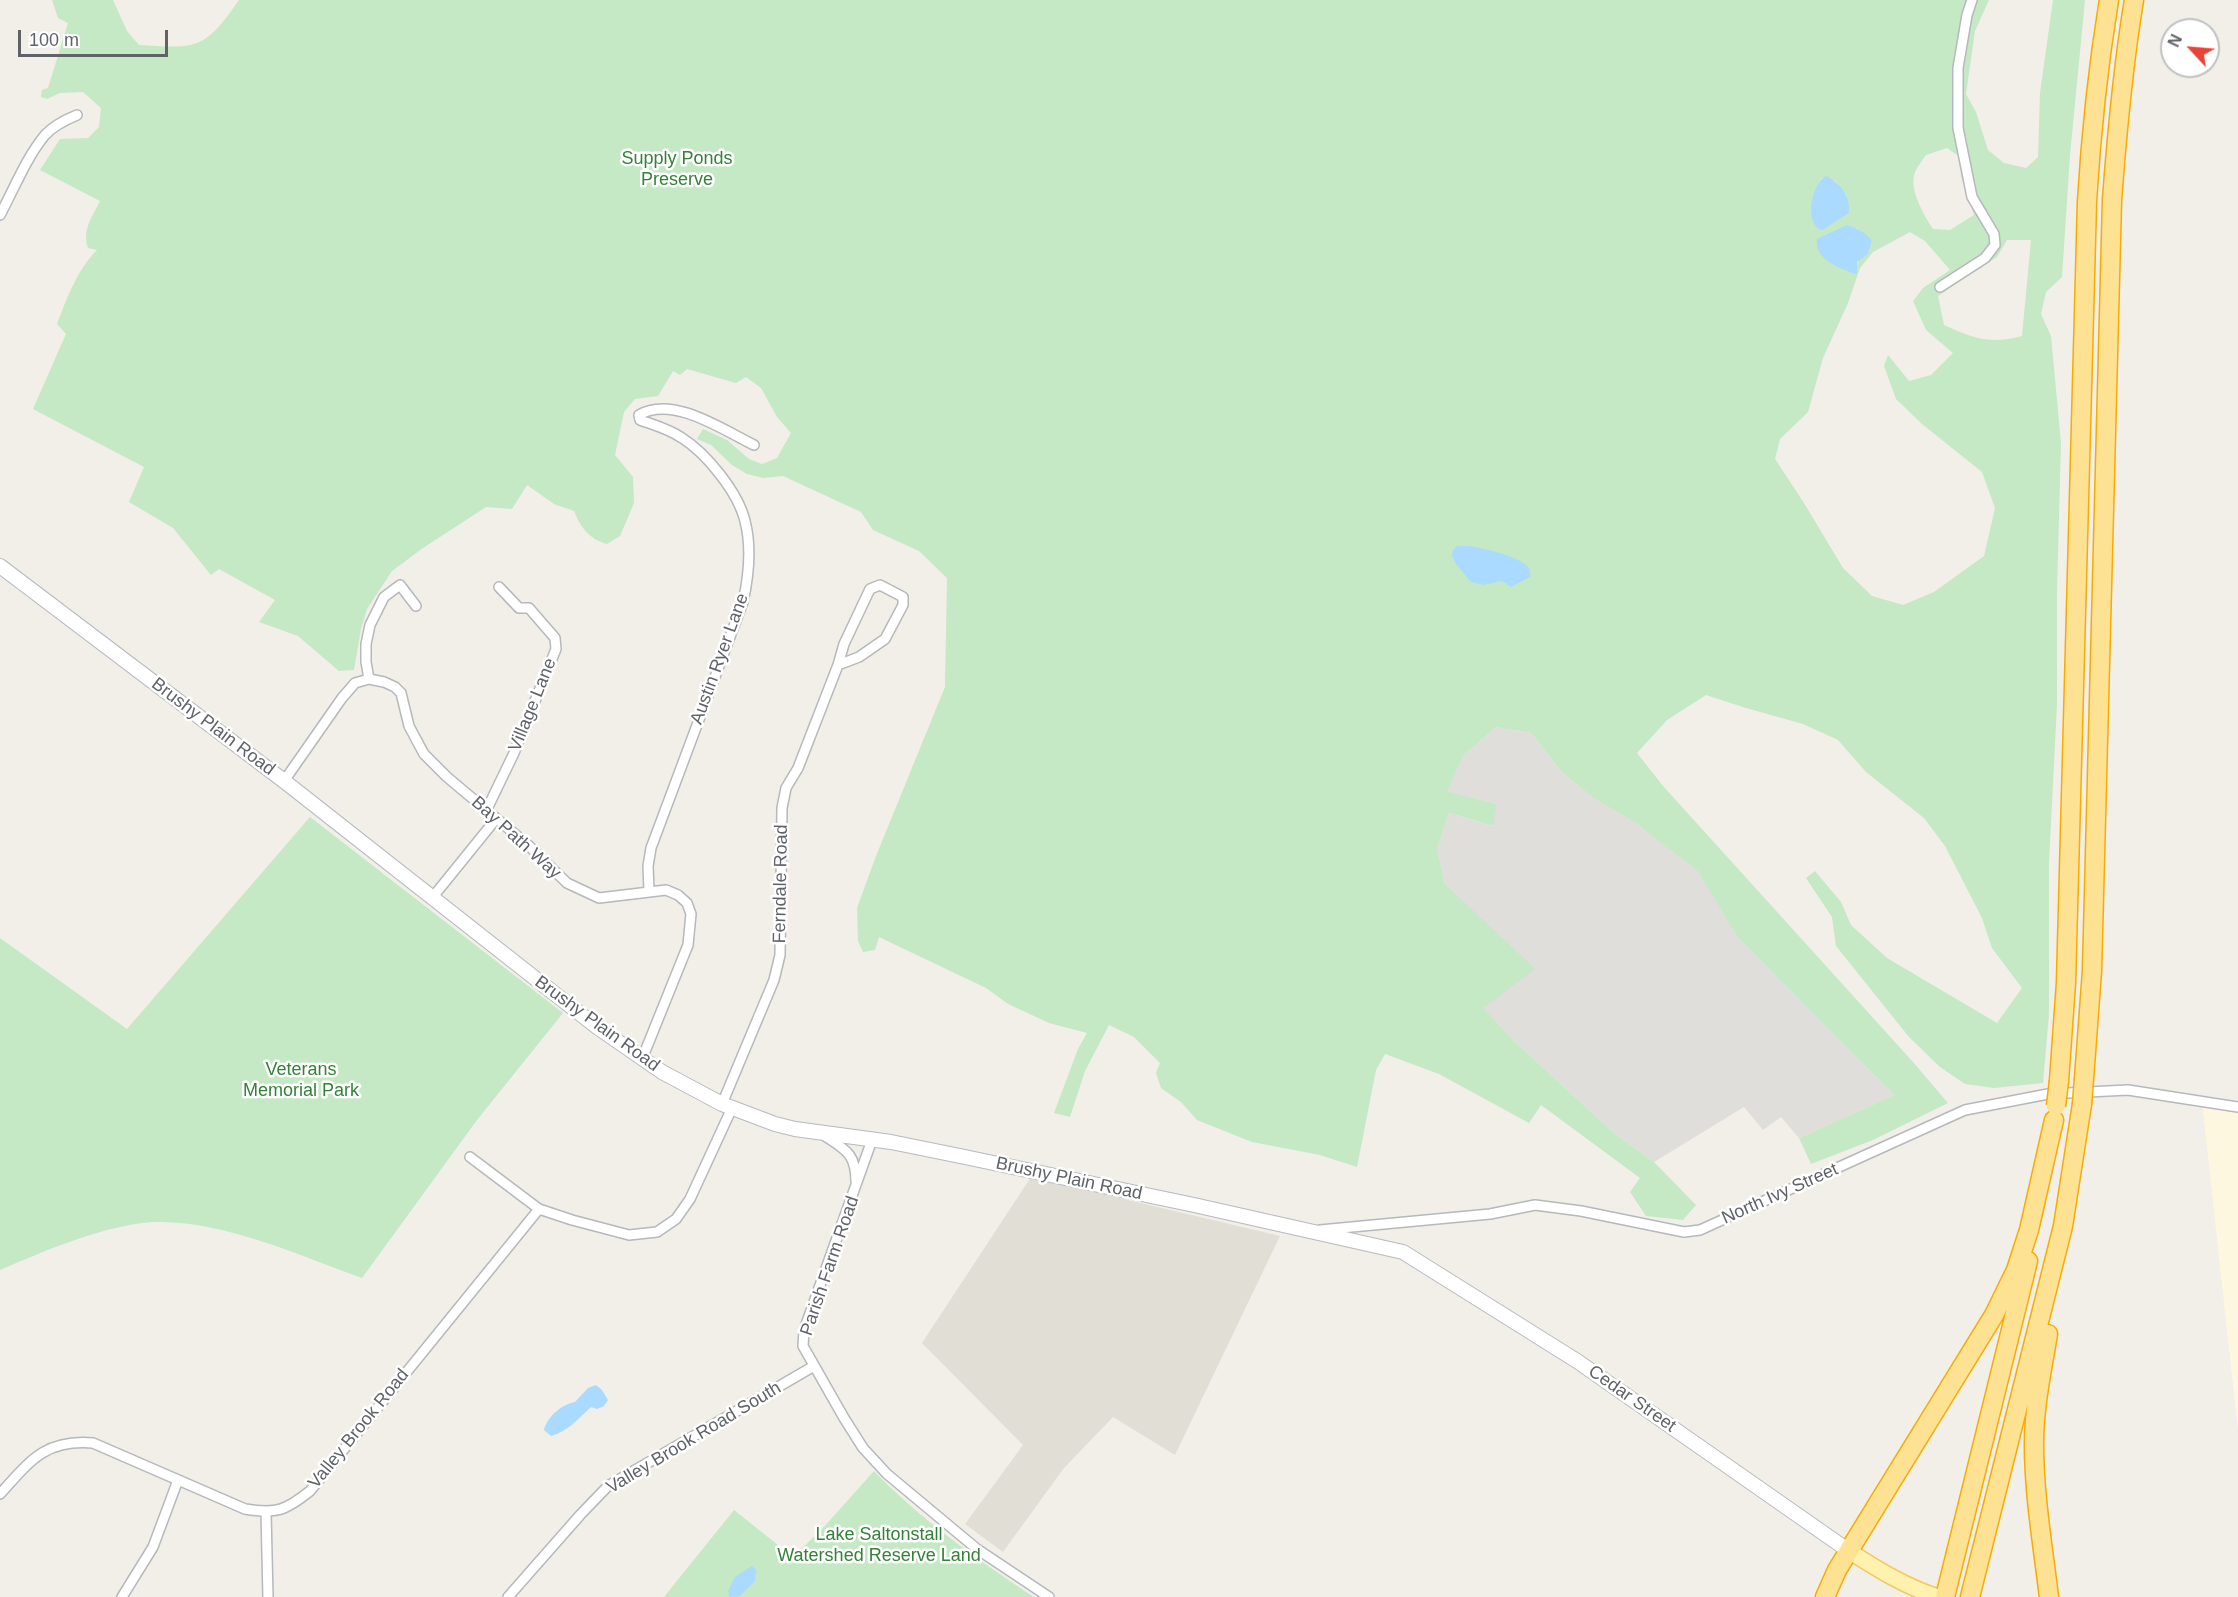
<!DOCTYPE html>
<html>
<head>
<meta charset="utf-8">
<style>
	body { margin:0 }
	#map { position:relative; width:2238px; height:1597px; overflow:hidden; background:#f1efe8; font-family:Arial,sans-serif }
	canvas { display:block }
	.north { position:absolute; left:2160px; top:18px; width:60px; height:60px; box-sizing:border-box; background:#fff; border:2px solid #bfc1c3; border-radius:50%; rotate:296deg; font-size:16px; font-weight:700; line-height:24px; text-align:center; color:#5f6368 }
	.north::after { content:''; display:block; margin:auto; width:21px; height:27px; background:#ea4335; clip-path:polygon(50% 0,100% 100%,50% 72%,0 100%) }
	.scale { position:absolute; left:18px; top:30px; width:150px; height:27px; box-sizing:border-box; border:3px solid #5f6368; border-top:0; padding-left:8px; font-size:18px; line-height:21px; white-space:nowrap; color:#5f6368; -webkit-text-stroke:4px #fff; paint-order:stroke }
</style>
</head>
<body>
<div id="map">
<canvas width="2238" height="1597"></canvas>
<div class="north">N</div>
<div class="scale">100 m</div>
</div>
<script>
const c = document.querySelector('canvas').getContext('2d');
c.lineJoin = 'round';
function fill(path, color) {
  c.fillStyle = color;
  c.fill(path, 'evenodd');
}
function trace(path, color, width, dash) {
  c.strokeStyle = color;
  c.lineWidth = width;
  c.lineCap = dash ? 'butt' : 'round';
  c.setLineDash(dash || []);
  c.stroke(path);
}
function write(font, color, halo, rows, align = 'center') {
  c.font = font + ' Arial,sans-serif';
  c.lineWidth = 5;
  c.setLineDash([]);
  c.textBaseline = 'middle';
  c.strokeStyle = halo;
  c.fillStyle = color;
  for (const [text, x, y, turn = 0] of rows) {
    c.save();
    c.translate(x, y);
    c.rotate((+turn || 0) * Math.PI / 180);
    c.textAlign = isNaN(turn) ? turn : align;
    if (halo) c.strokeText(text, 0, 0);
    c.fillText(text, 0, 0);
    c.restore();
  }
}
fill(new Path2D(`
	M2202,1102l36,5v324z`), '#fef7e0');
fill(new Path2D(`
	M1496,727l35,6 30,38 32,27 41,24 65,49 39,67 156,157 -95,43 -18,-21 -18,13 -19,-23 -90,55 -39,-28 -101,-93 -32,-33 -1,-88 -36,-36 -8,-35 12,-36 43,13 5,-22 -51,-13 17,-35z`), '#e0deda');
fill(new Path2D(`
	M1031,1177l249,59 -105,219 -62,-38 -49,51 -61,84 -38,-28 58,-79 -101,-102z`), '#e1ded6');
fill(new Path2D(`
	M52,0h61l14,31 12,14c59,4 66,4 100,-45h1750l-14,31 -9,63 10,18 12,38 16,13 22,5 12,-11 2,-64 13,-93h32l-15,155 -8,122 -16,15 -5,22 10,22 10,107 -4,149v112l-8,158v152l-6,69 -49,5 -29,-4 -25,-17 -31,-30 -73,-91 -4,-29 -26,-39 9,-7 26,31 10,23 36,33 110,65 25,-35 -30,-40 -10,-30 -37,-72 -21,-28 -58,-46 -28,-32 -35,-16 -57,-16 -40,-13 -39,25 -30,33 26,33 250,276 35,41 -75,37 -62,24 -12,-26 95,-43 -156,-157 -40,-67 -64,-49 -41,-24 -32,-27 -30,-38 -35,-6 -33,29 -16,35 50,13 -4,22 -44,-13 -12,36 8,35 90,85 -52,39 31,33 101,93 39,28 42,43 -13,15 -37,-4 -16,-24 10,-14 -99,-73 -12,18 -90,-49 -54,-20 -9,16 -19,97 -37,-12 -68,-13 -55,-22 -16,-18 -20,-14 -5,-15 4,-10 -26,-26 -25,-12 -24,46 -15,46 -16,-4 24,-64 9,-16 -38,-10 -41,-19 -22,-16 -107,-51 -4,13 -12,2 -5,-11 -1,-33 19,-52 69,-169 2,-109 -28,-27 -46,-21 -12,-18 -78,-36 -20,2 -16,-4 -15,-9 -21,-20 -14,-6 6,-10 24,11 22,19 13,5 15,-6 14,-25 -14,-16 -16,-29 -15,-11 -10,6 -49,-14 -7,6 -7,-4 -15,25 -23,3 -11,13 -9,43 18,22 1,26 -14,33 -13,8c-18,-5 -26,-16 -33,-33l-20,-7 -27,-19 -15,24 -26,-2 -63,41 -31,23 -25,38 -6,20 -7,41 -15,1 -41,-35 -39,-14 16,-22 -56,-31 -8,6 -38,-47 -44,-26 15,-35 -111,-58 33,-75 -9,-10c10,-26 20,-54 40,-74l-9,-2c-6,-18 4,-31 12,-47l-60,-31 20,-31 28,-1 11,-11 2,-19 -18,-16 -23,1 -13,6 -6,-2 1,-7 6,-2 20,-65 -10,-5zM1947,148l13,9 1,19 13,39 -24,15 -17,-1c-8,-12 -23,-38 -19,-53 1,-7 8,-15 12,-21zM1822,178l13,3 12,15 -32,-4zM1856,228l16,13 -4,13 -9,5 -3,9zM1910,232l15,9 25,29 -27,18 -10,13 13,29 27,23 -22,22 -22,6 -21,-26 -4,11 12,33 26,25 60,48 13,36 -11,48 -50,36 -31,13 -31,-9 -29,-28 -39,-65 -29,-44 5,-20 28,-27 15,-54 25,-55 12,-35 13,-16zM2007,240h24l-9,96c-32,9 -49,2 -78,-11l-6,-29 59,-39z
	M310,817l253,196 -86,107 -115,158c-61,-22 -136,-56 -201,-56 -47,-1 -117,29 -161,48v-332l127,91z
	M874,1471c46,48 105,90 160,126h-370l70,-87 59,47 30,-29z`), '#c5e8c5');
fill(new Path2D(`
	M1826,176c15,8 24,19 23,37l-27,17c-19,-6 -10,-47 4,-54z
	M1847,225c9,3 20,8 25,16l-4,13 -11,8v11l-2,1c-15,-6 -41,-14 -38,-35z
	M1457,546c14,-2 64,10 72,22 2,4 1,5 1,9l-19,10 -9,-6 -19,4 -12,-3 -15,-18 -4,-8 1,-6z
	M596,1385l6,5 6,10 -4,6 -7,3 -6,-2c-12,11 -24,25 -40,29l-7,-6c3,-13 18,-26 31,-28l13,-14z
	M752,1566l4,4 -1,11 -15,15 -10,1 -2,-6 7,-14z`), '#aadaff');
const street = new Path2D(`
	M0,215c14,-26 26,-57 45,-80 8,-9 20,-15 32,-20
	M1940,287l45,-29 10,-13 -1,-11 -22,-37 -14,-69v-60l9,-53 5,-15
	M880,585l23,12v8l-18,34 -26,18 -21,8 6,-21 26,-55z
	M369,679l-3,-17v-18l4,-19 14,-28 16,-12 16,21
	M284,781l58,-83 13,-15 14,-4 15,3 11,5 6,6 8,33 15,28 23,23 81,68 39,38 32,15 67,-8 12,5 9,8 4,11 -3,31 -46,114
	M487,809l27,-56 42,-104 -1,-11 -26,-30h-10l-20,-21
	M649,891l-1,-25 3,-18 92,-246c6,-27 9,-54 2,-81 -7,-29 -39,-68 -63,-83 -13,-9 -28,-13 -42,-18l-1,-5c34,-20 84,15 115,30
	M432,898l64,-79
	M722,1104l52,-124 6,-25 2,-147 4,-20 12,-20 40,-103
	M825,1136c21,14 31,18 31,46
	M872,1140l-68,190 -1,16 41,72 19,30 24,26 90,75 72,48
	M470,1157l69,52 33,11 57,15 28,-3 19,-13 14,-20 42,-91
	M1320,1230l170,-16 45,-9 46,6 103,21 16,-2 265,-120 83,-16 80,-4 110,17
	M0,1494c30,-33 45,-55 93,-51l152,66c31,5 40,2 65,-18l229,-282
	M266,1512l2,85
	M122,1597l31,-50 25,-67
	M508,1597l73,-83 27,-28 206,-120`);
const secondary = new Path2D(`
	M0,566l284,215 313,246 65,45 60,32 53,20 20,5 96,13 69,14 234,49 209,47 174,109 272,190`);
const primary = new Path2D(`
	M1849,1551c28,18 57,36 89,46`);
const highway = new Path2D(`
	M2084,1079l8,-108 20,-771c5,-67 11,-134 22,-200
	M2059,1081l7,-98 21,-781c4,-68 11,-135 22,-202
	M2048,1334c-6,36 -14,73 -14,110 0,51 9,103 15,153
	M1825,1597l12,-27 157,-255 22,-45 13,-40 25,-110
	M1945,1597l83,-336
	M1970,1597l93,-371 19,-122`);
trace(street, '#b5b8bc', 12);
trace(secondary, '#b6babf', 16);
trace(primary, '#f2c960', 18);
trace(highway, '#f9ab00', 21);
trace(street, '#fff', 9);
trace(secondary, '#fff', 14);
trace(primary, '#fff2af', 15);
trace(highway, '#fde293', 18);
const highwayBridge = new Path2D(`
	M2082,1104l2,-25
	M2056,1106l3,-25`);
trace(highwayBridge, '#f9ab00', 21, []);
trace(highwayBridge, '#fde293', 18);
write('18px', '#348238', '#fff', [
	["Supply Ponds",677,159],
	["Preserve",677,180],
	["Veterans",301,1070],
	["Memorial Park",301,1091],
	["Lake Saltonstall",879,1535],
	["Watershed Reserve Land",879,1556]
]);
write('18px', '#5f6368', '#fff', [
	["Austin Ryer Lane",720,659,-70],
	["Village Lane",533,705,-68],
	["Brushy Plain Road",213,727,37],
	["Bay Path Way",516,838,42],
	["Ferndale Road",781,884,-89],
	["Brushy Plain Road",597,1024,36],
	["Brushy Plain Road",1069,1179,12],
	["North Ivy Street",1780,1194,-24],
	["Parish Farm Road",830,1266,-71],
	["Cedar Street",1632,1399,35],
	["Valley Brook Road",359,1429,-51],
	["Valley Brook Road South",694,1438,-31]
]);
</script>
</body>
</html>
